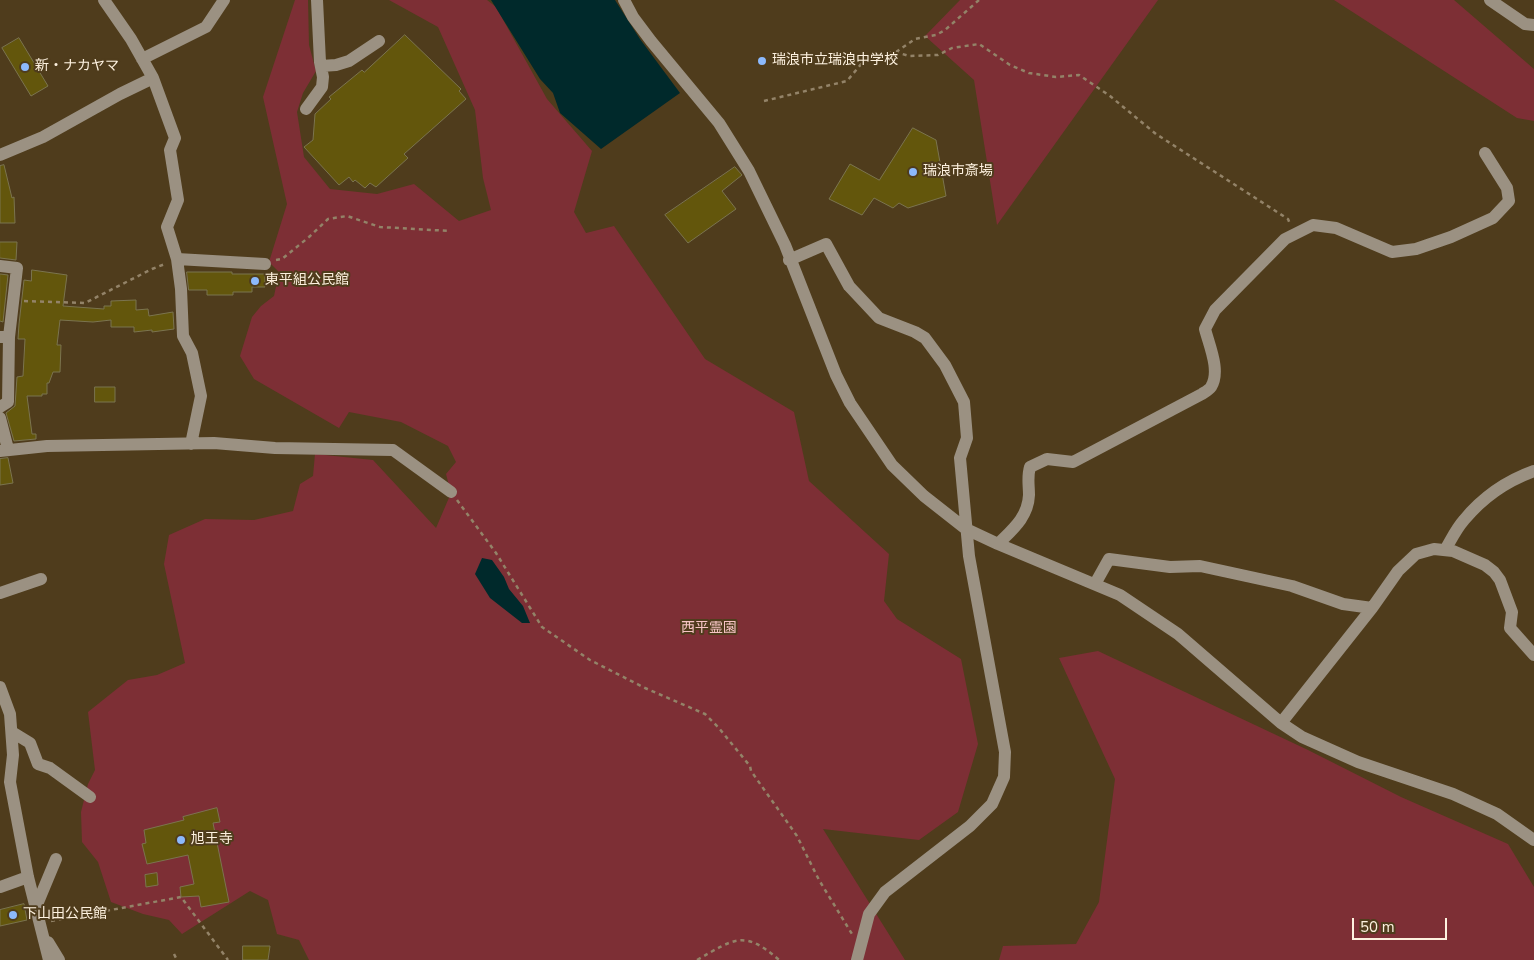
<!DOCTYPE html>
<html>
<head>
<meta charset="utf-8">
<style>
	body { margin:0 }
	#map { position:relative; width:1534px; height:960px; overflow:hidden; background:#4f3c1c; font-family:"Nunito Sans",sans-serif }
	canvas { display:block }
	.scale { position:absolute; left:1352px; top:918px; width:95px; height:22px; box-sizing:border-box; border:2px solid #fdf1df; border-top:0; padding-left:6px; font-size:15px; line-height:18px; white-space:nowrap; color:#fdf1df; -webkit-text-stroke:4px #4f3c1c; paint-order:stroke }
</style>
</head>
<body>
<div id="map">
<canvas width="1534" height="960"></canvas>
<div class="scale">50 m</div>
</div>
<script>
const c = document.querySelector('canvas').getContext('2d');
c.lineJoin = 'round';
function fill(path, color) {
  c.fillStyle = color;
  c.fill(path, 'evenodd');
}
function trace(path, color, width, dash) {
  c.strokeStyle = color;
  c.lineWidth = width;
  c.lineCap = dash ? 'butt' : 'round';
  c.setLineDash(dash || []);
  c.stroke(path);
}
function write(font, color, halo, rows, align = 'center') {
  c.font = font + ' "Nunito Sans","Noto Sans JP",sans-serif';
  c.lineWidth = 4;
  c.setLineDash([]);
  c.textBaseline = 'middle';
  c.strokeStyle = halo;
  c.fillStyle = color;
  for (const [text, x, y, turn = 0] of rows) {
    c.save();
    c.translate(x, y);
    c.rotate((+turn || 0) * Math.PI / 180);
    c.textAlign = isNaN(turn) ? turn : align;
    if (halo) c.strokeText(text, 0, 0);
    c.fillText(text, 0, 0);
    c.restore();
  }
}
fill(new Path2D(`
	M295,0h13l1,45 7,26 -13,22 -6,19 7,45 26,32 47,5 37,-10 45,37 32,-11 -8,-32 -8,-68 -37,-83 -49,-27h98l9,7 51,92 45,52 -18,61 12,21 28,-7 91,133 89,53 15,69 80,73 -5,47 13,18 64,40 17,85 -20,68 -39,28 -96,-11 82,131h-596l-10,-20 -22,-6 -9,-34 -18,-9 -68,43 -13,-14 -26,-6 -32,-12 -13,-40 -16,-20 -1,-30 7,-28 7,-14 -7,-58 40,-32 29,-5 28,-12 -21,-99 5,-29 36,-16 49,1 39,-9 7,-27 13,-8 2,-22 58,6 63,68 15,-35 -5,-19 10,-12 -8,-16 -47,-24 -52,-10 -10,16 -85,-49 -14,-23 12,-39 9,-11 13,-10 5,-24 -10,-10 18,-58 -24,-107z
	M960,0h198l-161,225 -23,-145 -49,-44z
	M1334,0h120l80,69v52l-17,-3z
	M1098,651l210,99 93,47 107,47 26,43v73h-535l4,-14 73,-2 23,-42 16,-123 -56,-121z`), '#7d2f35');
fill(new Path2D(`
	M491,0h124l25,39 40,54 -79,56 -41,-36 -7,-20 -13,-14z
	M482,558l10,2 12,17 5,12 14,17 7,17h-8l-32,-25 -15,-24z`), '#00292b');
const building = new Path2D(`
	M405,35l56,54 -2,2 7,8 -62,55 4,4 -32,29 -6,-4 -5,5 -10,-8 -2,2 -4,-5 -10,8 -35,-38 9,-7 2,-26 16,-15 -2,-2 33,-27 2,2z
	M19,38l29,48 -17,10 -29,-48z
	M913,128l23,12 10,56 -38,12 -9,-5 -6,5 -19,-10 -12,17 -33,-16 21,-35 29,16z
	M4,165l8,33 2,-1 1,26h-15v-57z
	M735,167l7,8 -20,16 14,18 -48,34 -23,-28z
	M0,242h17l-1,18 -16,-2z
	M32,270l35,5 -4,31 41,3v-3h7v-5l25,-1v10l12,-1 1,7 24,-4 1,17 -22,3v-2l-18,2v-5h-23v-7l-18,2 -33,-2 -3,25h4l-1,27h-7l-4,11h-2v11h-5v2h-15l5,38h4v5l-22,2 -8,-28 9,-7 2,-29 6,-1 2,-37h-7l1,-15 5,-44 7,1z
	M187,272h45v2h33v13h-13v5h-19v3h-26v-5h-18z
	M0,274l8,1 -5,47 -3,-1z
	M95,387h20v15h-20z
	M8,458l5,25 -13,2v-26z
	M217,808l3,14 -7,1 16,79 -28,5 -2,-11 -18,1 -1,-10 14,-3 -6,-29 -41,9 -5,-20 4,-1 -2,-13 40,-10 -1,-3z
	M157,873l1,12 -12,2 -1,-12z
	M24,904l3,16 -27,6v-16z
	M243,946h27l-2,14h-25z`);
fill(building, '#63560c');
trace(building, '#7b744f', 1);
trace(new Path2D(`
	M896,52l19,-13 21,-4 9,-5 34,-30
	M764,101l83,-20 15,-18 16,-8 18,-3 13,4 29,-1 14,-7 27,-4 31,21 19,8 27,4 23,-2 31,21 46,38 132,85 2,5
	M276,260l6,-1 27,-22 19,-18 19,-3 33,11 70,4
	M24,301l61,2 67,-34 13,-5
	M457,500l39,53 46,74 48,33 55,28 60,26 13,13 32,39 1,5 46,65 22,44 33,54
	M51,921l130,-24 47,63
	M174,954l3,6
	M697,960c37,-21 47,-31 82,0`), '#938368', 2.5, [4, 4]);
trace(new Path2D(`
	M624,0l9,17 18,24 68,82 30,48 36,74 51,130 14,28 42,62 32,31 42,33 32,15 122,51 58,39 103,89 21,14 56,25 95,32 44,20 37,26
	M1490,0l35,24 9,1
	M142,59l64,-32 18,-27
	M321,66l15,-1 13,-4 30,-20
	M153,78l22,60 -5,12 8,50 -11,27 10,32 4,30 2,47 9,17 9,43 -10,48
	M306,109l16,-22 1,-10 -3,-15 -3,-62
	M0,155l43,-18 77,-43 33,-16 -22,-39 -27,-39
	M177,259l88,5
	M789,260l37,-16 23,42 30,32 36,14 10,6 20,27 19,37 3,36 -7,20 9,98 36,196 -1,25 -12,27 -22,22 -85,66 -16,22 -12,46
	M0,266l17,2 -8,69h-9
	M0,407l8,-5 1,-65
	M0,418l8,31
	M0,451l47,-5 167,-3 61,5 118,2 58,42
	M998,544c15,-15 30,-27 31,-49 0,-10 -2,-18 1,-28l17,-8 26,3 129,-68c3,-2 7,-4 9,-7 10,-16 -2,-42 -6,-58l10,-19 70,-71 28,-14 23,3 56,24 24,-3 35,-12 42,-19 16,-17 -2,-13 -22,-35
	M1445,550c6,-10 11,-21 19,-30 19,-23 42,-39 70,-49
	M1095,584l14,-25 61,8 30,-1 92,20 51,18 29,4
	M0,593l41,-14
	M0,687l10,27 3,41 -3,27 18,95 21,83
	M1281,723l91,-115 26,-37 18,-17 18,-5 19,2 32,14 9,7 6,8 12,32 -2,16 24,27
	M12,732l18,11 8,21 12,4 40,29
	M0,887l28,-10
	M36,907l20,-48
	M48,942l11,18`), '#9b9182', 12);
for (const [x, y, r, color] of [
	[762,61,5,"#8cb9fc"],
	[25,67,5,"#8cb9fc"],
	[913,172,5,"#8cb9fc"],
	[255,281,5,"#8cb9fc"],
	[181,840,5,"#8cb9fc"],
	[13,915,5,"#8cb9fc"]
]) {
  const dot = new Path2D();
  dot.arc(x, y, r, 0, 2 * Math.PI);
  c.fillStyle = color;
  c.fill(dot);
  trace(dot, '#4f3c1c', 2);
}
write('14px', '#fdf1df', '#4f3c1c', [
	["瑞浪市立瑞浪中学校",772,61],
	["新・ナカヤマ",35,67],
	["瑞浪市斎場",923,172],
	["東平組公民館",265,281],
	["旭王寺",191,840],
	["下山田公民館",23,915]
], 'left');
write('14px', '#f6c4c4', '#4f3c1c', [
	["西平霊園",709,629]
]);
</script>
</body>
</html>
